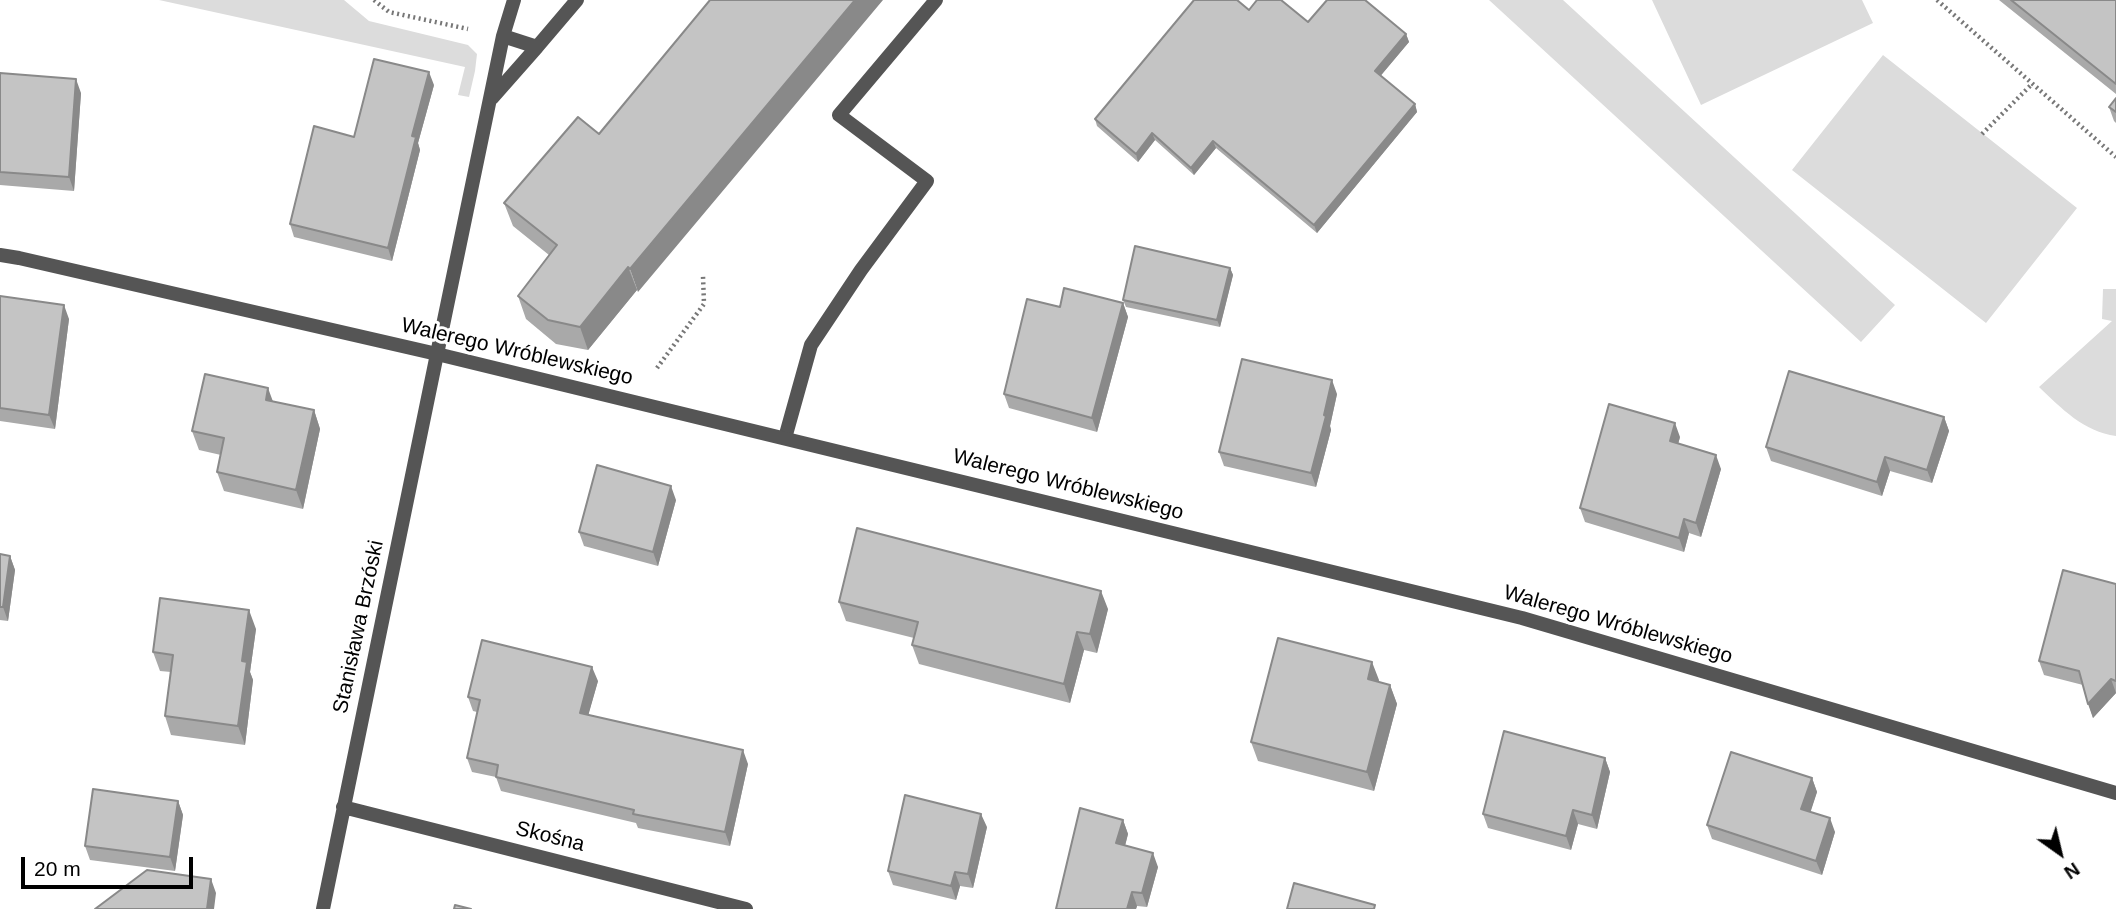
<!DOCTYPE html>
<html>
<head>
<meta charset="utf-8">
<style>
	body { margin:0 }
	#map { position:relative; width:2116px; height:909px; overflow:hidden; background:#fff; font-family:Helvetica,sans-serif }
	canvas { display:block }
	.north { position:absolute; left:2025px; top:818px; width:70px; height:70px; -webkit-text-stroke:5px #fff; paint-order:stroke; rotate:146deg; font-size:19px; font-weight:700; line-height:28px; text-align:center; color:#000 }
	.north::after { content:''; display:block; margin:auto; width:24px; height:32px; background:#000; clip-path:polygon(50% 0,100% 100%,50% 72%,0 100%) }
	.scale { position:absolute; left:21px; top:857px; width:172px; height:32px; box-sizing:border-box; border:4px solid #000; border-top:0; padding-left:9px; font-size:21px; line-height:24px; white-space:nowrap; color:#000; -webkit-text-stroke:5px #fff; paint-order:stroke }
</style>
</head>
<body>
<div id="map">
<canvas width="2116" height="909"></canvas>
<div class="north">N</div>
<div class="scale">20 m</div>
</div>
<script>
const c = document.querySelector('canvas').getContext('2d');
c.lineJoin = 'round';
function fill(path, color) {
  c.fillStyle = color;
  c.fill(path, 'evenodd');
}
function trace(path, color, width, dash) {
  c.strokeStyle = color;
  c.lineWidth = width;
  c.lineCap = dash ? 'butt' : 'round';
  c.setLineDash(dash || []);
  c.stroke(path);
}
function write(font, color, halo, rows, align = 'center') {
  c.font = font + ' Helvetica,sans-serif';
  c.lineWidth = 6;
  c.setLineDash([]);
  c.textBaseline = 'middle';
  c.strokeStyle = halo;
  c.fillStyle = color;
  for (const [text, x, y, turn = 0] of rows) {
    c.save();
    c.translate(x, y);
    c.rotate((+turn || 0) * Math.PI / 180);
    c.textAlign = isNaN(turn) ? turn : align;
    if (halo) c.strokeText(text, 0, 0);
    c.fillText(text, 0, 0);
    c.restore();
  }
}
fill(new Path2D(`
	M159,0h185l25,21 99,24 9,9 -2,17 -6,26 -11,-2 7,-28z
	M1489,0h74l332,305 -34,37z
	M1652,0h210l11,23 -172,82z
	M1883,55l194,153 -91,115 -194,-153z
	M2103,289h13v147c-32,-4 -55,-28 -77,-49l73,-66 -10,-2z`), '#dcdcdc');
trace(new Path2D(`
	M374,0l15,12 79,17
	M1937,0l179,157
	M1982,134l50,-50
	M657,368l47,-64 -1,-28`), '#777', 4.5, [2, 3.5]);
trace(new Path2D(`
	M503,36l34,11 40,-47
	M492,98l45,-51
	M437,354l66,-318 11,-36
	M785,438l26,-93 50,-75 66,-89 -88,-66 97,-115`), '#555', 14);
trace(new Path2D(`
	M0,255l19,3 418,96 1085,264 594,175
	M343,807l403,102
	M323,909l114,-555`), '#555', 14);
fill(new Path2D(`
	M1999,0h117v94z
	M1249,10l59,12 98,12 3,8 -29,34 35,28 2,8 -100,121 -101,-85 -22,27 -39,-35 -17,22 -41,-36 -2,-7z
	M0,73l81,20 -7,98 -74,-6z
	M434,85l-16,58 2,7 -28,111 -98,-24 -4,-13 64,-87z
	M2116,98v25l-2,-2 -5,-14z
	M578,117l60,175 -1,-2 -49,60 -32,-6 -30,-25 -8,-23 31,-41 -36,-29 -9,-23z
	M1230,268l3,7 -13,52 -94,-20 -3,-7z
	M0,296l69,23 -14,110 -55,-8z
	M1123,303l5,14 -31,115 -88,-24 -5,-14z
	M1337,394l-7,32 1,4 -15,57 -92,-21 -5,-14z
	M273,402l41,8 6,19 -17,80 -79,-18 -7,-19 4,-17 -22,-5 -7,-19z
	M1944,417l5,14 -17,52 -42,-12 -8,25 -111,-35 -5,-14z
	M1680,437l-2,7 43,25 -20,68 -12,-4 -5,19 -99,-30 -5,-14z
	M676,500l-18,66 -74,-20 -5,-14z
	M0,554l10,2 5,14 -7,51 -8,-1z
	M2116,584v109l-23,25 -10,-33 -39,-10 -5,-14z
	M839,602l269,7 -11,44 -13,-3 -14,53 -151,-39 -7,-19 2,-7 -68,-17z
	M256,629l-6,43 3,8 -8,65 -74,-10 -6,-19 6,-44 -11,-1 -7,-19z
	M1379,680l-1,2 12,3 7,19 -23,87 -116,-30 -7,-19z
	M598,681l-10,34 160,49 -18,82 -92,-18 -2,-5 -135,-32 -5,-14 -24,-5 -5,-14 10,-46 -4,-1 -5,-14z
	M1605,758l5,14 -13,57 -19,-5 -7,26 -83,-22 -5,-14z
	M1812,778l5,14 -7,20 25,20 -13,43 -110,-36 -5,-14z
	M178,801l5,14 -8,56 -85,-11 -5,-14z
	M1123,820l5,14 -3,12 33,21 -11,40 -10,-1 -1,3h-80z
	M987,827l-14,61 -13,-2 -4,14 -63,-15 -5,-14z`), '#a9a9a9');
fill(new Path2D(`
	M855,0h28l-245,292 -8,-23z
	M1406,34l3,8 -31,37 -3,-8z
	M429,72l5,13 -16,58 2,7 -28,111 -4,-13 24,-112z
	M76,79l5,14 -7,98 -5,-14z
	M1415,104l2,8 -100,121 -3,-8z
	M1152,133l3,7 -17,22 -2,-8z
	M1213,141l3,7 -22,27 -3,-7z
	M628,267l9,23 -49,60 -8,-23z
	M1230,268l3,7 -13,52 -3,-7z
	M1123,303l5,14 -31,115 -5,-14z
	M64,305l5,14 -14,110 -6,-14z
	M1332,380l5,14 -7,32 1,4 -15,57 -5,-14z
	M268,388l7,19 -9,-7z
	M314,410l6,19 -17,80 -7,-19z
	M1944,417l5,14 -17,52 -5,-13z
	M1675,423l5,14 -5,18 -5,-14z
	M1716,455l5,14 -20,68 -5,-14z
	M1885,457l5,14 -8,25 -5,-14z
	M671,486l5,14 -18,66 -5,-14z
	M1684,519l5,14 -5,19 -5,-14z
	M10,556l5,14 -7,51 -5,-14z
	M1101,591l7,18 -11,44 -7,-19z
	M249,610l7,19 -6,43 3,8 -8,65 -7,-19 4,-65z
	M1077,632l7,18 -14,53 -6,-19z
	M1372,662l7,18 -5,17 -6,-18z
	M592,667l6,14 -13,46 -5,-14z
	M2111,679l5,14 -23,25 -5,-14z
	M1390,685l7,19 -23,87 -7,-19z
	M743,750l5,14 -18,82 -5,-14z
	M1605,758l5,14 -13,57 -5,-14z
	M1812,778l5,14 -10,31 -6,-14z
	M178,801l5,14 -8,56 -5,-14z
	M1573,810l5,14 -7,26 -5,-14z
	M981,814l6,13 -14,61 -5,-14z
	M1830,818l5,14 -13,43 -6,-14z
	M1123,820l5,14 -6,23 -6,-14z
	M1153,853l5,14 -11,40 -5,-14z
	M955,872l5,14 -4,14 -5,-14z
	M211,879l5,14 -2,16h-7z
	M1132,892l5,14 -1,3h-9z`), '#898989');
const building = new Path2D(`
	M710,0h145l-225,269 -2,-2 -48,60 -32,-7 -30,-24 39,-51 -53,-42 74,-86 21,17z
	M1194,0h43l12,10 8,-10h24l27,22 19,-22h38l41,34 -31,37 40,33 -101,121 -101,-84 -22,27 -39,-35 -16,21 -41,-35z
	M2011,0h105v84z
	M374,59l55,13 -17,64 4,1 -28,111 -98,-24 24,-98 40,11z
	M0,73l76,6 -7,98 -69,-5z
	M2116,98v14l-7,-5z
	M1135,246l95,22 -13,52 -94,-20z
	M1064,288l59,15 -31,115 -88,-24 23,-95 33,8z
	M0,296l64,9 -15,110 -49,-7z
	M1242,359l90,21 -8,35 2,1 -15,57 -92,-21z
	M1789,371l155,46 -17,53 -42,-13 -8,25 -111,-35z
	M205,374l63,14 -2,12 48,10 -18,80 -79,-18 7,-34 -32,-7z
	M1609,404l66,19 -5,18 46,14 -20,68 -12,-4 -5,19 -99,-30z
	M597,465l74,21 -18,66 -74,-20z
	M857,528l244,63 -11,43 -13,-2 -13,52 -152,-39 6,-23 -79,-20z
	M0,554l10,2 -7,51h-3z
	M2063,570l53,14v97l-5,-2 -23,25 -9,-33 -40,-10z
	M160,598l89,12 -7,51 5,1 -9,64 -73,-10 8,-61 -20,-3z
	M1278,638l94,24 -4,17 22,6 -23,87 -116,-30z
	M482,640l110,27 -12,46 163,37 -18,82 -92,-18 1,-4 -138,-33 2,-12 -31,-7 13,-58 -12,-3z
	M1504,731l101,27 -13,57 -19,-5 -7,26 -83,-22z
	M1731,752l81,26 -11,31 29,9 -14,43 -109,-36z
	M93,789l85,12 -8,56 -85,-11z
	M905,795l76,19 -13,60 -13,-2 -4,14 -63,-15z
	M1080,808l43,12 -7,23 37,10 -11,40 -10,-1 -5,17h-71z
	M147,870l64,9 -4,30h-112z
	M1294,883l81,22 -1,4h-87z
	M455,905l16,4h-17z`);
fill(building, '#c4c4c4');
trace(building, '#898989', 2);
write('21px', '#000', '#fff', [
	["Walerego Wróblewskiego",517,352,13],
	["Walerego Wróblewskiego",1068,485,14],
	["Walerego Wróblewskiego",1618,625,16],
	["Stanisława Brzóski",359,627,-78],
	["Skośna",550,837,14]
]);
</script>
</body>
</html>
